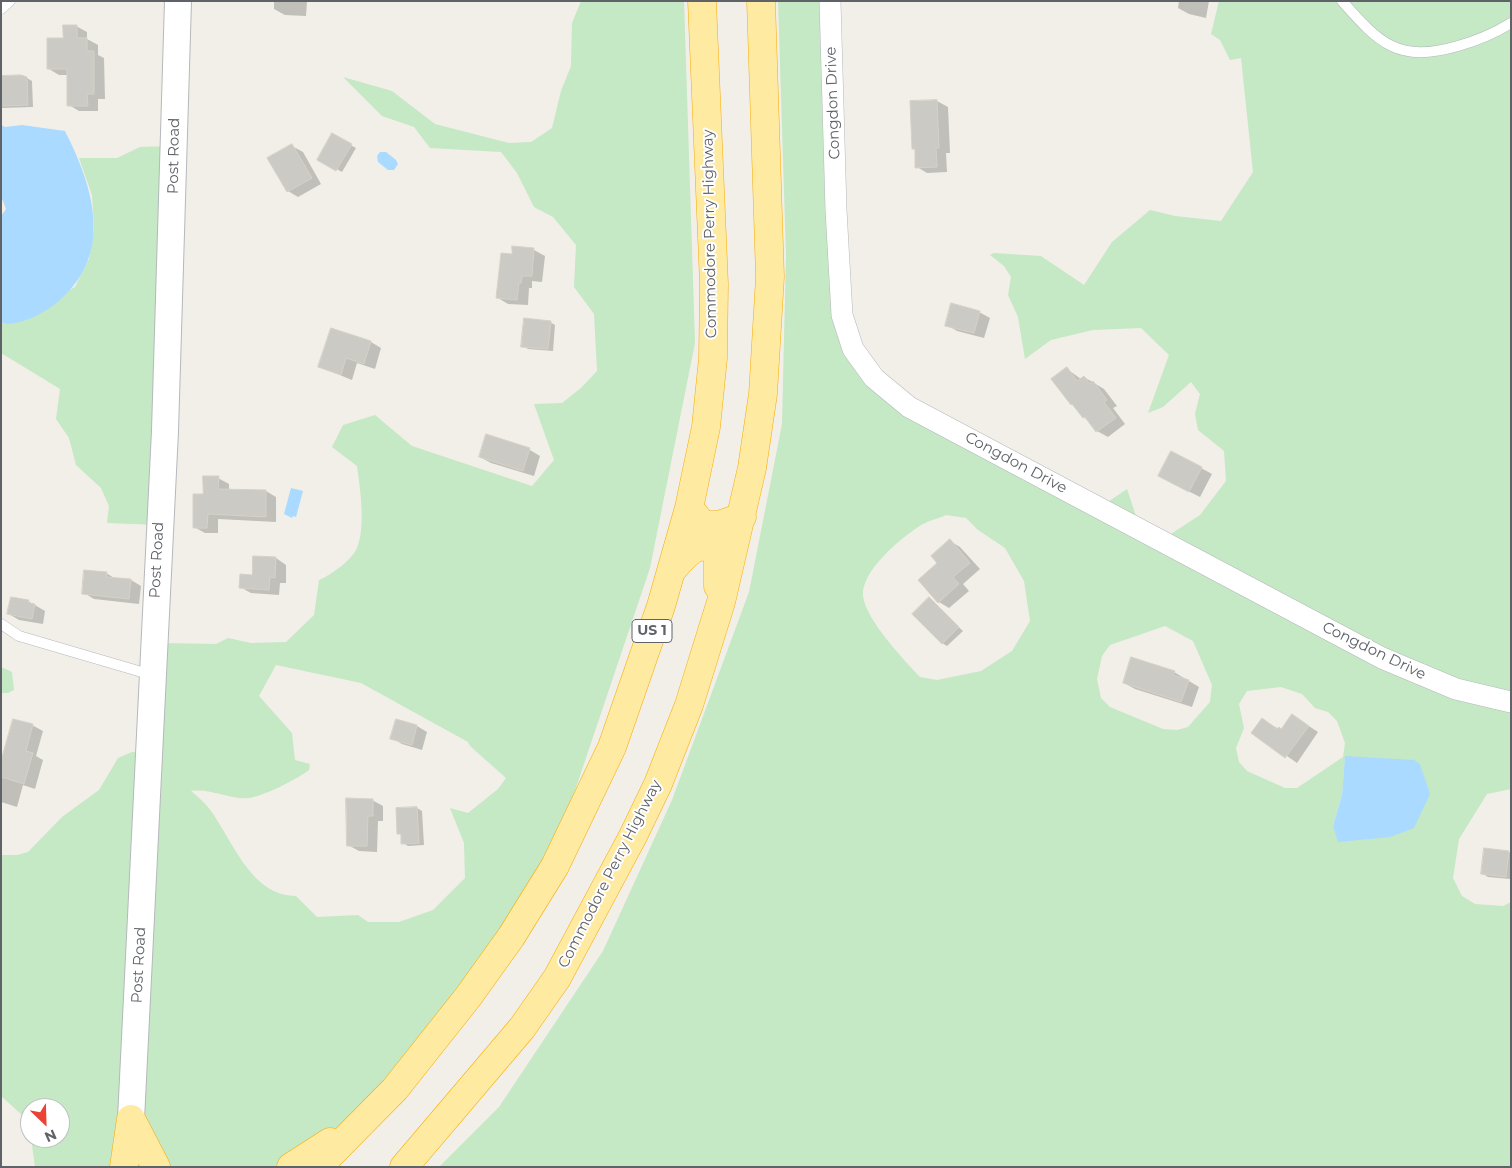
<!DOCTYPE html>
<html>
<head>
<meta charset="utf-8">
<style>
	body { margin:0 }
	#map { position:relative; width:1512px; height:1168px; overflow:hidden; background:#f1efe8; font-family:Montserrat,sans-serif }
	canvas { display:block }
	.frame { position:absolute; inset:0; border:2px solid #5f6368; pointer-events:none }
	.north { position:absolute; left:20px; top:1098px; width:50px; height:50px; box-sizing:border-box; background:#fff; border:1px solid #bfc1c3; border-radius:50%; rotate:156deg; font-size:14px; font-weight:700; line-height:20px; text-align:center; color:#5f6368 }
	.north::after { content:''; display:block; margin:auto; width:18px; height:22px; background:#ea4335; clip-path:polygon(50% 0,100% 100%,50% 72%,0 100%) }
</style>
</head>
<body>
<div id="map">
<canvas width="1512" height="1168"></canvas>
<div class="frame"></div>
<div class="north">N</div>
</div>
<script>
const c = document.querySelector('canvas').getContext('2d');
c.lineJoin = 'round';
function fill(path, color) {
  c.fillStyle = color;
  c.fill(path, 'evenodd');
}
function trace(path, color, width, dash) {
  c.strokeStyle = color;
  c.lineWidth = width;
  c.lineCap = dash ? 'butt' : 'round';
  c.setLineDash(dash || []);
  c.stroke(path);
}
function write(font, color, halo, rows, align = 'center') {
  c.font = font + ' Montserrat,sans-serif';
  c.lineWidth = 4;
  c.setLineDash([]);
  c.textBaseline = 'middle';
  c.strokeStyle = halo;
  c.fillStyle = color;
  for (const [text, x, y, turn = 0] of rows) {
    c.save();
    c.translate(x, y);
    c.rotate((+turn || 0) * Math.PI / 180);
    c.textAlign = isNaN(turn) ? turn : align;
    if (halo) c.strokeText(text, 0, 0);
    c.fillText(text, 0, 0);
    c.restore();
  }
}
fill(new Path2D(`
	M581,1h103l11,342 -45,225 -90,267 -59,99 -110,140 -92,93h-144l-20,-36 -8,36h-92l-4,-29h29v-30h-30v25l-8,-18 -21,-19v-241h16l11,-3 34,-35 37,-27 19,-32 14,-6h17l9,-109 58,1 12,-6 23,5 35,-1 28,-27 5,-35c12,-5 33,-20 38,-32 9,-22 3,-60 0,-82l-25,-19 11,-22 32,-10 37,31 120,40 22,-26 -20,-56 28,-1 19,-15 16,-17 -3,-57 -20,-27 2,-42 -23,-28 -19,-10 -17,-34 -16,-21 -71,-4 -16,-21 -32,-11 -39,-39 49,14 43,33 74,19 22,-1 21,-14 9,-37 10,-25 1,-43zM276,665l85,18 107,59 2,4 36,32 -8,11 -30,24 -18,-5 14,35 1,35 -32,32 -34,12h-31l-10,-7 -41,2 -21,-21c-46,0 -64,-58 -88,-89 -5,-6 -11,-11 -17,-16 20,-3 39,9 58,7 15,-2 48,-19 60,-28l1,-6 -15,-4 -3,-27 -33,-37z
	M778,1h53l9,285 36,97 223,125 28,-19 14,42 19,10 40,-26 26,-34 -2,-30 -26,-21 -3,-16 5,-20 -9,-12 -28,25 -15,6 21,-58 -28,-27 -48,2 -42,10 -26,19 -7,-42 -10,-22 3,-18 -7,-11 -14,-11 4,-2 47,3 43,29 28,-43 38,-32 25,6 46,5 32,-49 -12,-114 -11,2 -10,-20 -9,-6 8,-33h292v788l-24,5 -28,45 -6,39 9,18 13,8 28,2 8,-4v265h-1072l60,-60 104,-156 69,-151 77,-208 33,-168 4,-169zM946,515l20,3 12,12 27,18 19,33 6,40 -18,30 -31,20 -44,9 -17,-3c-17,-18 -54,-57 -57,-81 -2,-25 37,-57 55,-69 8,-6 20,-8 28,-12zM1165,626l28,15 19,44 -2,17 -22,25 -11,3 -14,-1 -53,-22 -9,-9 -4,-19 5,-23 8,-11zM1281,687l21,7 13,14 13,4 9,9 8,22 -2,14 -46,31h-12l-38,-17 -8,-9 -3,-14 8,-20 -5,-24 8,-13zM1345,757l45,80 -57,-11 9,-31z
	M170,146l-10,379 -53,-2 2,-17 -8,-18 -25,-23 -7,-27 -13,-19 4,-30 -59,-36v-31l6,2 68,-37 14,-28 5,-32 -2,-32 -13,-37h38l23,-11z
	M1,667l11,5 2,18 -6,3h-7z`), '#c5e8c5');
fill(new Path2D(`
	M1,125l4,2 17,-2 43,6c28,55 49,121 -4,168 -16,14 -33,23 -54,25l-6,-2v-106l5,-7 -5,-13z
	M380,152h6l10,8 2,4 -4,6h-6l-10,-8 -1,-6z
	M291,488l12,3 -7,26 -3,-1 -1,2 -8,-4z
	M1345,756l69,4 6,4 10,30 -16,34 -24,9 -52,5 -5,-16 9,-31z`), '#aadaff');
fill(new Path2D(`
	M274,1h33l-1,15 -21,-1 -11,-6z
	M1179,1h30l-3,17 -17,-4 -11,-6z
	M76,26l11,6v7l11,6v10l6,3 1,41h-7v12h-19l-10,-6 -1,-30h-9l-10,-6 15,-30z
	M1,78h26l5,3 1,26 -32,1z
	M937,101l11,6 2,46h-4l1,19 -20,1 -10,-6 -1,-17 -3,-1 -2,-47z
	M332,135l24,13 -14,24 -23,-13z
	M292,146l11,6 18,32 -23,13 -10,-6z
	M514,248l20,2 11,6 -3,26 -10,-1v7h-3l-1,17 -20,-1 -10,-6z
	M979,312l11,6 -6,20 -27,-7 -10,-6z
	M550,322l5,3 -2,26 -25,-2 -5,-3z
	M371,342l10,6 -6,21 -18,-6 -5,17 -32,-13z
	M1067,369l14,10 3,-2 20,12 13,17 -4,2 12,16 -17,13 -11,-6 -25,-27z
	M487,436l43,14 10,6 -6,20 -43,-13 -11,-6z
	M1172,452l40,22 -12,23 -30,-15z
	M218,478l11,6v6l37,1 10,6v25l-58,-3v14h-13l-11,-6 10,-32z
	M950,541l10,6 20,22 -17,15 6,7 -20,17 -10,-6v-39z
	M276,558l10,7v18h-6l-1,12 -28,-2 -11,-6z
	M106,573l10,6 15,1 10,6 -2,18 -45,-5 -10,-6z
	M929,599l34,32 -16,15 -5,-3z
	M28,601l17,10 -2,13 -24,-4 -10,-6z
	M1174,672l25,15 -7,20 -57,-18 -11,-6z
	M1292,715l26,17 -21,31 -44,-31 9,-12 19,10z
	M397,721l20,5 10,6 -5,18 -20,-6 -10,-6z
	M32,725l11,6 -7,25 7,4 -8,29 -12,-4 -6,22 -16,-5v-42z
	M372,800l11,6v15h-5l-1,31 -18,-1 -11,-6z
	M417,808l5,3 2,34 -16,1 -5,-3 -1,-7 -3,-3z
	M1509,852l2,1 -1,26 -22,-2 -5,-3z`), '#0003');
const building = new Path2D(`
	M63,25h14v13h10v13h7v43h-7l1,12h-21v-37h-20v-31h16z
	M21,75l6,2 1,28 -27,1v-30z
	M937,100l2,48h-3l1,19 -22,1v-19h-3l-2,-48z
	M332,133l20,11 -16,27 -19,-11z
	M292,144l20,34 -25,14 -20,-34z
	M512,246l22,2 -2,28h-10l-1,7h-2l-2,17 -21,-2 5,-45 11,1z
	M951,303l29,8 -6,22 -29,-7z
	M524,318l27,3 -3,28 -27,-2z
	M331,328l40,13 -7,23 -18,-6 -5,17 -23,-8z
	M1067,367l10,14 7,-5 6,8 3,-3 14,19 -3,2 12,16 -20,14 -11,-15 -2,1 -11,-14 -1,1 -20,-26z
	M486,434l44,14 -7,23 -44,-14z
	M1171,451l31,16 -13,25 -31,-16z
	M203,476h16l-1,13 48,1v27l-58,-3 -1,14h-14v-34h10z
	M950,539l20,24 -17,14 6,7 -21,19 -20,-23 19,-17 -6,-7z
	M253,556l23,1 -1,21 -5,-1 -1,13 -30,-2 1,-14 12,1z
	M84,570l23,2 -1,5 25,2 -2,20 -47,-5z
	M11,597l18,3 -1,3 7,1 -3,15 -25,-5z
	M929,597l30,30 -17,17 -30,-30z
	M1131,657l44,14 -2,4 16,5 -8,22 -58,-19z
	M1292,714l17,12 -24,32 -34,-25 11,-15 15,11 2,-2 2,2z
	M13,719l20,5 -7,27 7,2 -9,31 -23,-7v-16z
	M396,719l21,6 -5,20 -22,-6z
	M346,798l27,1v17h-5l-1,30h-20z
	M417,807l2,36 -18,1v-10h-4l-1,-26z
	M1484,848l25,3 -3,26 -25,-3z`);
fill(building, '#cccac5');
trace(building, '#d6d1c6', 1);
const service = new Path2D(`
	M1342,1c38,43 56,62 116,45 18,-5 37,-13 53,-23
	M1,9l9,-8
	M1,624l18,12 133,39`);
const minor = new Path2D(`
	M830,1l6,209 6,105 11,34 21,29 35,29 473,251 74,31 55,13`);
const tertiary = new Path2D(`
	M131,1119l34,-688 13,-430`);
const trunk = new Path2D(`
	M689,508l14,17h16l23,-8
	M672,570c12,-13 23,-30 42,-21l4,10v27
	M131,1119l25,48
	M124,1167l7,-48
	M291,1167l39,-25
	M318,1167l77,-78 73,-92 43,-60 44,-71 57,-119 49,-141 28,-98 17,-81 7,-69 1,-74 -12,-283
	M404,1167l118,-139 35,-50 76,-142 25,-52 31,-79 32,-103 31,-134 11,-74 7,-117 -9,-276`);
trace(service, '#b5b8bc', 11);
trace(minor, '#b5b8bc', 22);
trace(tertiary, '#b5b8bc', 28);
trace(trunk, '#f9ab00', 29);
trace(service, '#fff', 10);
trace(minor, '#fff', 21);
trace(tertiary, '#fff', 26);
trace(trunk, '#feeaa1', 28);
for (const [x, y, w] of [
	[652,631,40]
]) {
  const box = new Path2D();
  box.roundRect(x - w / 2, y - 11.5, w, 23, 4);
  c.fillStyle = '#fff';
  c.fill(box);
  trace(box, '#5f6368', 1);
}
write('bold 14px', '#5f6368', null, [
	["US 1",652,631]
]);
write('15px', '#5f6368', '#fff', [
	["Congdon Drive",833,103,-92],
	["Post Road",174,156,-89],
	["Commodore Perry Highway",710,234,-91],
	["Congdon Drive",1016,463,28],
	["Post Road",157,560,-87],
	["Congdon Drive",1374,651,26],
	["Commodore Perry Highway",610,874,-63],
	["Post Road",139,965,-87]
]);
</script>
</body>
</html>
